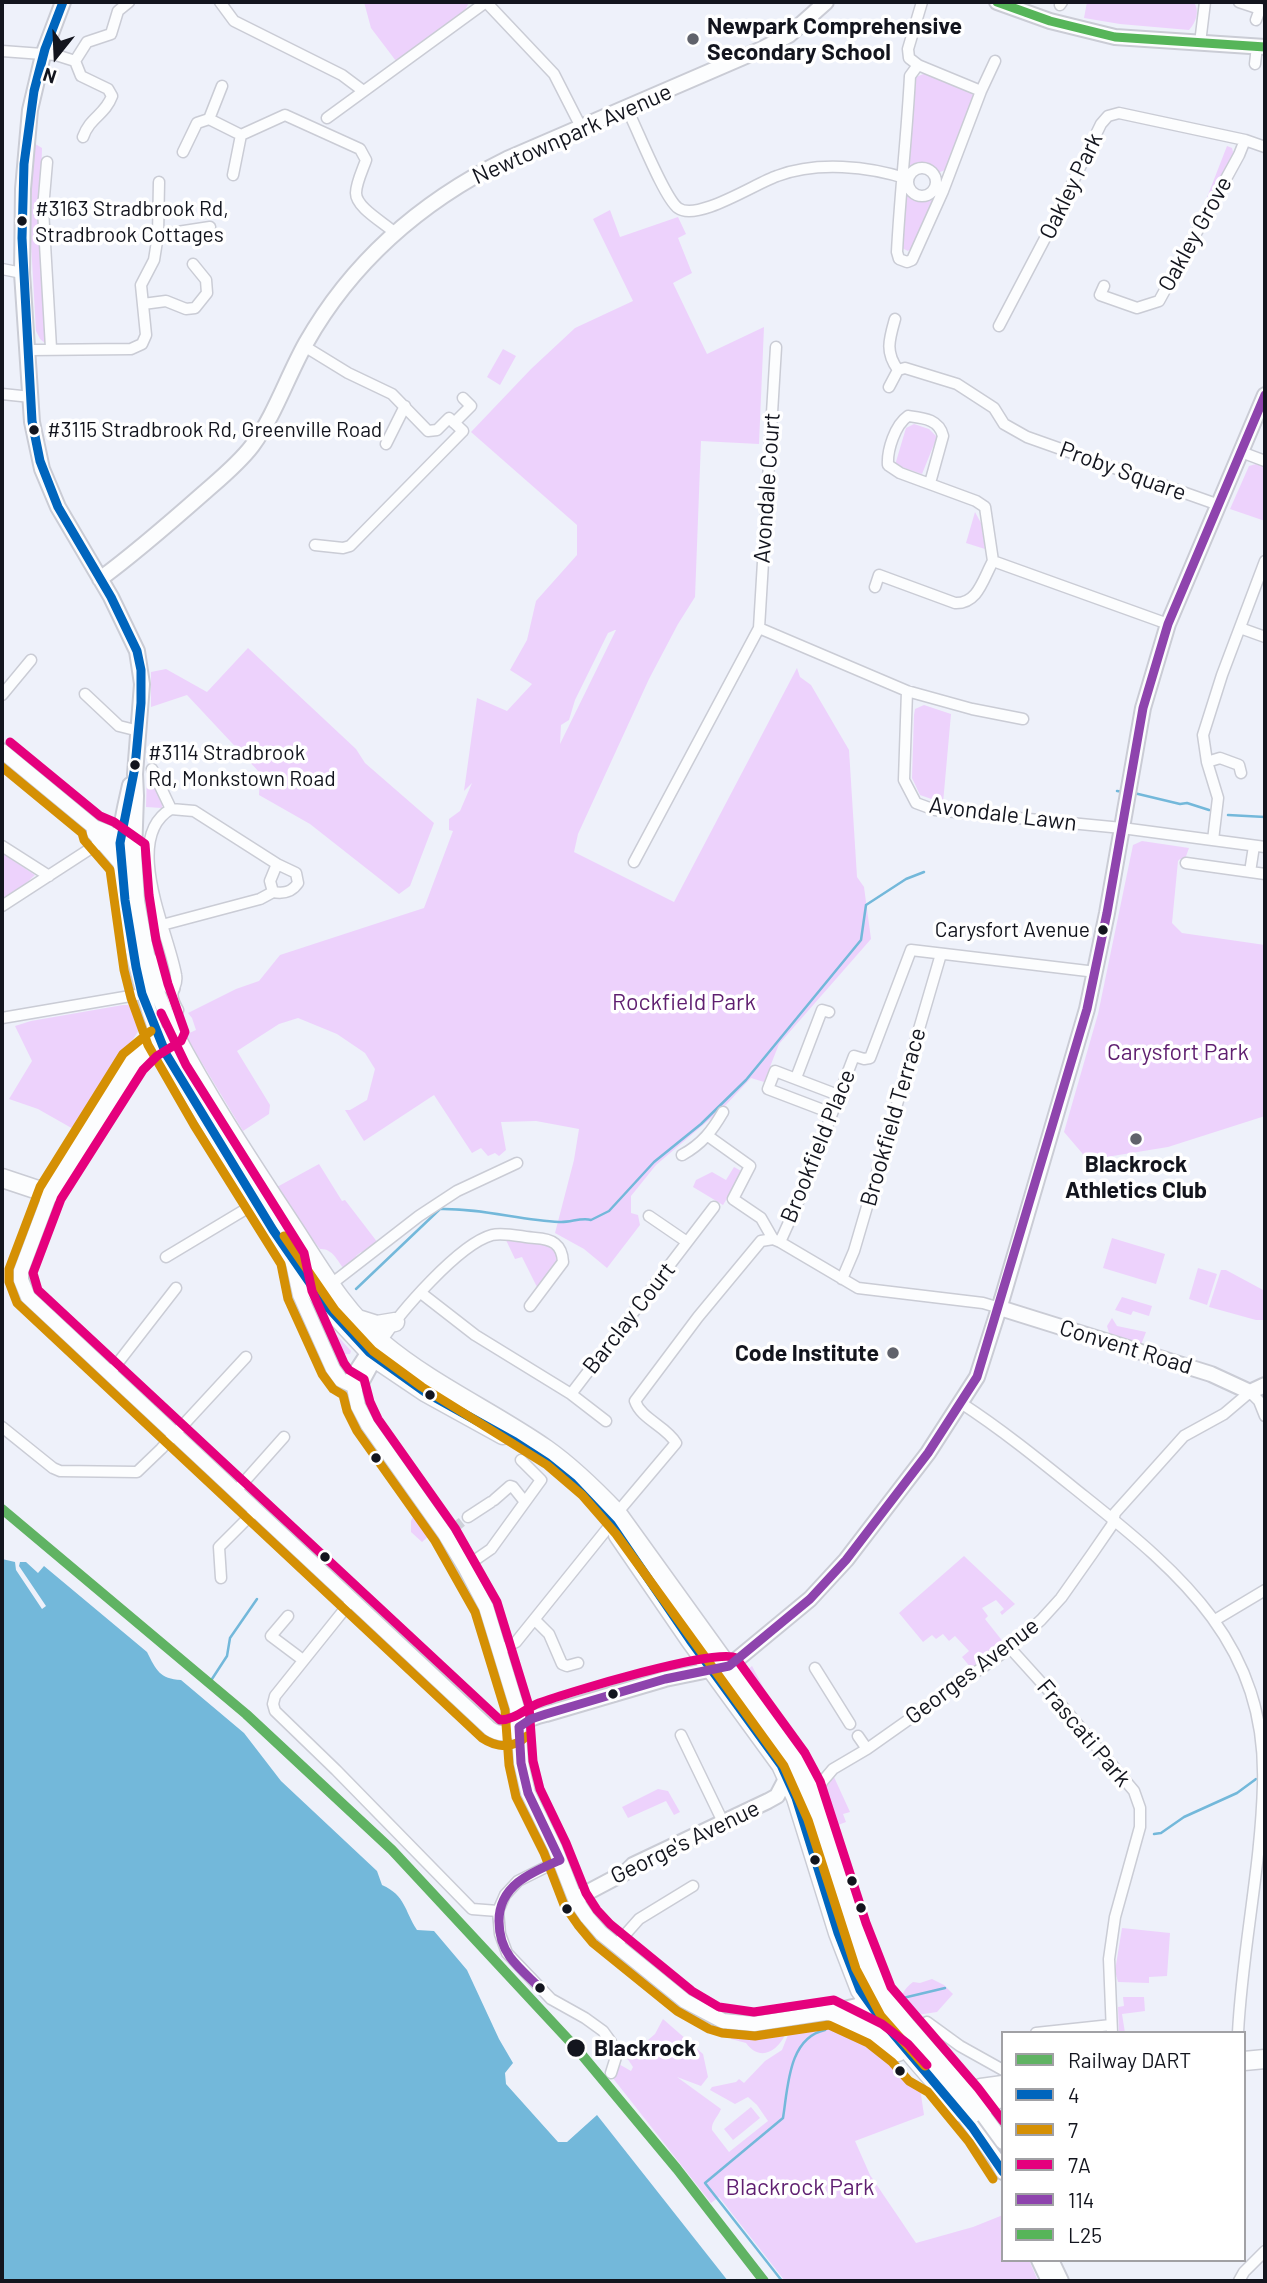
<!DOCTYPE html>
<html>
<head>
<meta charset="utf-8">
<style>
	body { margin:0 }
	#map { position:relative; width:1267px; height:2283px; overflow:hidden; background:#eef1fa; font-family:Barlow,sans-serif }
	canvas { display:block }
	.frame { position:absolute; inset:0; border:4px solid #13151e; pointer-events:none }
	.legend { position:absolute; left:1001px; top:2031px; width:245px; height:231px; box-sizing:border-box; background:#fff; border:2px solid #a1a1a5; margin:0; padding:9px 12px; list-style:none; font-size:21px; color:#13151e }
	.legend li { display:flex; align-items:center; gap:14px; height:35px }
	.legend b { width:35px; border:2px solid #a1a1a5 }
	.north { position:absolute; left:21px; top:21px; width:70px; height:70px; -webkit-text-stroke:5px #fff; paint-order:stroke; rotate:198deg; font-size:19px; font-weight:700; line-height:28px; text-align:center; color:#13151e }
	.north::after { content:''; display:block; margin:auto; width:24px; height:32px; background:#13151e; clip-path:polygon(50% 0,100% 100%,50% 72%,0 100%) }
</style>
</head>
<body>
<div id="map">
<canvas width="1267" height="2283"></canvas>
<div class="frame"></div>
<ul class="legend">
<li><b style="height:9px;background:#60b363"></b>Railway DART</li>
<li><b style="height:9px;background:#0065bd"></b>4</li>
<li><b style="height:9px;background:#d59004"></b>7</li>
<li><b style="height:9px;background:#e5007d"></b>7A</li>
<li><b style="height:9px;background:#8e44ad"></b>114</li>
<li><b style="height:9px;background:#56b559"></b>L25</li>
</ul>
<div class="north">N</div>
</div>
<script>
const c = document.querySelector('canvas').getContext('2d');
c.lineJoin = 'round';
function fill(path, color) {
  c.fillStyle = color;
  c.fill(path, 'evenodd');
}
function trace(path, color, width, dash) {
  c.strokeStyle = color;
  c.lineWidth = width;
  c.lineCap = dash ? 'butt' : 'round';
  c.setLineDash(dash || []);
  c.stroke(path);
}
function write(font, color, halo, rows, align = 'center') {
  c.font = font + ' Barlow,sans-serif';
  c.lineWidth = 7;
  c.setLineDash([]);
  c.textBaseline = 'middle';
  c.strokeStyle = halo;
  c.fillStyle = color;
  for (const [text, x, y, turn = 0] of rows) {
    c.save();
    c.translate(x, y);
    c.rotate((+turn || 0) * Math.PI / 180);
    c.textAlign = isNaN(turn) ? turn : align;
    if (halo) c.strokeText(text, 0, 0);
    c.fillText(text, 0, 0);
    c.restore();
  }
}
fill(new Path2D(`
	M364,2h105l-4,9 -69,50 -25,-33z
	M1087,2h107c6,10 2,20 -5,28l-69,-6 -36,-6z
	M928,72l41,18 5,6v7l-29,67c-10,5 -10,1 -18,-2 -5,-2 -10,0 -15,0l-3,-3 3,-79 4,-9z
	M32,142l10,6 -2,64 6,132 -6,-5 -4,-8 -5,-88z
	M1227,146l5,2 2,8 -25,46 -3,-2z
	M905,186c9,12 17,15 31,7l-25,56 -3,2 -6,-3z
	M610,210l10,27 58,-20 8,17 -8,4 14,35 -19,10 34,71 57,-27 -5,117 -58,-3 -6,156 -17,27 -29,55 -71,155 -4,18 100,50 123,-234 3,9 11,8 38,65 8,127 7,10 7,52 -92,105 -15,38 -13,-4 -28,30 -67,57 -25,31v17l7,2 2,10 -33,43 -23,-19 -29,-16 19,-73 5,-31 -43,-8 -35,1 5,28 -7,6 -4,-3 -7,3 -7,-8 -9,5 -38,-58 -70,46 -19,-31h5l17,-10 8,-31 -10,-16 -28,-19 -39,-16 -19,6 -42,27 33,54 -1,9 -26,17 -58,-96 11,-5 -4,-12 -4,-5 48,-24 23,-8 21,-26 144,-47 29,-77 -4,-1v-11l11,-8 12,-28 -8,8 13,-93 30,13 25,-27 -22,-14 17,-30 9,-39 41,-46v-30l-106,-93 60,-63 44,-41 58,-27 -40,-82zM615,630h1l-56,114 1,-19 8,-5 6,-20 33,-67z
	M503,349l13,7 -16,29 -13,-8z
	M914,424l15,5 8,8 -15,37 -27,-9 11,-37z
	M1256,464l9,3v54l-35,-12 19,-43z
	M975,512l6,11 4,26 -19,-6z
	M248,648l108,101 9,14 69,60 -24,63 -11,8 -89,-70 -51,-29 1,-22 -73,-78 -36,12v-35l15,-3 41,23z
	M924,705l27,9 -8,89 -23,-8 -8,-17 2,-63 1,-6z
	M147,774h3l12,26v8l-16,-1z
	M1142,841l47,7 -4,11h-5l-2,2 -6,62 10,10 83,12v171l-97,31 -80,13 -24,-28 34,-118 35,-169z
	M2,853l33,22 -13,12 -20,12z
	M146,876l26,98 -1,2h-3l-9,-24 -6,-24z
	M123,1005h7l7,6 2,19 -64,100 -37,-21 -29,-10 23,-38 -17,-35 16,-5z
	M319,1164l23,37 3,-1 33,43 -14,10 -3,-1 -5,4 1,3 -13,10c-7,-9 -12,-21 -24,-20l-21,-26 -22,-36z
	M734,1167l9,5 -20,33 -30,-18 3,-7 16,-8 14,8z
	M1112,1238l53,16 -9,30 -53,-16z
	M506,1240l39,4 11,8 1,9 -20,26 -15,-30 -7,2z
	M1198,1268l19,6 -10,31 -18,-6z
	M1221,1270h5l39,21v29h-9l-47,-13z
	M1122,1297l30,9 -3,10 -16,-5 -2,4 -16,-5z
	M317,1313l34,38 -1,3 -15,1z
	M1112,1318l5,8 29,6 -5,13 -31,-9 -3,-10z
	M415,1512l15,23 -8,7 -11,-10v-11z
	M964,1556l51,48 -13,11 -2,-3 4,-3 -8,-9 -14,8 6,8 -3,3 19,24 -33,25 -9,-11 7,-6 -14,-15 -6,5 -6,-7 -7,5 -4,-4 -9,7 -24,-29z
	M752,1666l16,30 -3,4 3,5 -3,3 -19,-30v-7z
	M834,1777l16,35 -7,2 3,8 -13,5 -3,-2 -10,-31 3,-8 5,-1z
	M658,1789l10,2 12,21 -6,3 -8,-14 -38,17 -6,-11z
	M1122,1928l48,5 -3,43 -18,1v6l-31,-1 -3,-11z
	M932,1979l12,6 9,9 -16,18 -20,3 -6,5c-12,-14 -14,-26 2,-38l7,1z
	M1123,1997h21l1,14 -23,3 3,19h-6l-1,-26 6,-1z
	M663,2019l40,35 5,23 -7,9 -24,-9 44,32c-3,8 -10,13 -9,21l17,22 39,-31 -11,-16 -9,-8 -13,7 -25,-14 2,-3 24,-5 3,-3 5,4 21,-22 17,-11 6,-15 4,-1 1,-3c52,-4 56,-7 99,26l-1,4 29,27 4,27 -69,26 15,34 46,68 57,-16 30,-12v45h26l9,21h-253l-66,-84 -8,6 -99,-126 5,-14 14,8 2,-4 -6,-9 28,-24z
	M780,2032l5,3c-9,18 -26,26 -39,8l-15,-4v-5l12,2z
	M751,2107l9,11 -27,22 -9,-11z`), '#edd2fc');
fill(new Path2D(`
	M2,1559l13,3 1,8 26,39 4,-3 -27,-40 1,-4h6l12,11 6,-7 103,86c9,18 13,27 34,28l63,53 37,48 96,90 5,14c24,11 22,25 35,45l17,1 33,39 32,69 14,24 -8,10 1,11 52,58h9l30,-27 131,166h-726z`), '#73b8da');
trace(new Path2D(`
	M1117,791l7,1
	M1134,793l46,11 7,-1 22,7
	M1228,815l37,2
	M356,1289l84,-80c40,-1 80,11 119,13 11,1 22,-5 32,-2l18,-9 45,-49 47,-38 45,-44 115,-140 5,-35 40,-26 18,-7
	M212,1679l15,-23 3,-18 27,-39
	M1154,1834l7,-1 23,-16 53,-24 19,-14
	M903,1998l42,-10
	M782,2281l-77,-98 78,-65c5,-30 5,-80 42,-88l2,-3`), '#73b8da', 2.5);
trace(new Path2D(`
	M454,1528l14,-11`), '#cdd0d9', 10, [10, 5]);
const street = new Path2D(`
	M220,2l14,19 108,54 20,15
	M486,2l68,72 27,53
	M1239,2l21,7 -4,11
	M1060,5l2,-3
	M1200,43l5,-41
	M2,51l54,4 19,6 12,-19 24,-8 7,-23 11,-9
	M75,61l6,15 27,13 4,7c-7,19 -22,21 -29,41
	M1255,64l2,-18
	M918,65l-8,11c-3,59 -10,117 -13,176l2,7 8,3 5,-2 31,-69 38,-100 -63,-26 -9,-7 -1,-9 14,-47
	M981,91l14,-30
	M627,109c10,19 37,89 51,99 19,14 78,-25 99,-32 40,-15 91,-10 131,3
	M327,118l159,-116
	M209,119l13,-33
	M183,152l14,-29 12,-4 32,16
	M47,162l-4,47 8,139
	M908 182a14 14 0 1 1 28 0a14 14 0 1 1-28 0Z
	M233,175l8,-40 44,-20 75,34 6,11c-3,9 -10,23 -10,33 0,15 29,30 39,40
	M158,235l52,-8
	M2,269l20,4
	M1104,286l-4,9 37,13 22,-7 80,-146 6,-15
	M143,304l23,-3 20,8 9,-1 12,-15 -1,-13 -13,-16
	M895,319c-6,21 -10,33 3,51
	M999,326l53,-101 49,-101 7,-8 11,-3 126,27 20,7
	M304,346l44,27 44,21 36,37 9,-1 12,-12 14,13 -113,115 -7,2 -28,-3
	M776,347l-17,281 148,63 65,18 51,10
	M29,350l102,-1 11,-5 4,-9 -5,-50 13,-25 4,-25 1,-53
	M889,387l9,-17 7,-2 52,16 37,24 10,16 23,13 192,68
	M2,394l29,3
	M454,423l17,-17 -8,-8
	M386,444l19,-38
	M1241,452l24,9
	M930,483l13,-47c-4,-17 -20,-18 -35,-20 -13,9 -21,34 -20,49l12,8 76,28 9,6 8,54 175,63
	M875,587l4,-12 76,28c23,1 28,-24 38,-42
	M1240,628l25,9
	M907,691l-3,89 12,23 19,7 187,18 143,19
	M85,694l34,32 20,5
	M2,695l29,-35
	M1207,762l11,36 -5,42
	M152,769l19,40
	M1241,773l-2,-8 -19,-7 -13,4 -4,-27 19,-60 43,-114
	M2,846l47,30
	M634,862l125,-234
	M1186,863l79,11
	M1250,872l4,-26
	M273,892c11,2 19,0 25,-9l-2,-10 -19,-9
	M2,906l94,-61h10
	M162,925l98,-26 13,-7
	M2,1018l140,-24
	M173,1026v-8l5,-8c-13,-22 1,-20 -2,-35 -7,-42 -55,-137 -5,-166l23,2 83,53 -7,17 3,11
	M796,1078l26,-68 7,2
	M831,1113l-63,-24 7,-18 63,24
	M708,1136l42,30 -17,33 28,19 12,21
	M682,1155c20,-11 30,-24 41,-43
	M649,1216l38,26
	M780,1242l19,-42 55,-144 10,3 6,-1 41,-108 185,22
	M166,1257l90,-54
	M842,1279l12,-28 87,-297
	M330,1285l89,-69 38,-25 60,-28
	M421,1293l54,42 96,59 35,27
	M381,1342c18,-29 78,-98 111,-107 12,-3 30,2 43,3 17,1 27,6 28,24l-33,44
	M110,1373l66,-85
	M571,1394l143,-187
	M961,1403c43,28 82,60 123,93 99,79 183,150 179,288 -2,84 -21,166 -25,249
	M2,1427l51,41 7,3 77,1 24,-23 85,-92
	M236,1491l48,-54
	M494,1500l16,-14 3,1 12,15
	M617,1513l59,-70c-10,-17 -35,-24 -41,-42l63,-84 63,-76 12,-2 7,3 78,46 125,15 17,5
	M468,1517l23,-15
	M465,1567l26,-18 50,-69 -20,-20
	M221,1578l-2,-31 37,-37
	M352,1600l-77,96 -2,8 2,7 61,59 136,139 26,2
	M288,1616l-17,20 32,24
	M535,1620l14,14 13,30 5,2 11,-3
	M1215,1620l50,-30
	M1010,1648l47,52 77,91 6,17v19l-25,90 -6,42 3,74
	M500,1650l16,-8 95,-118
	M815,1668l35,56
	M681,1735l42,87
	M858,1736l9,13
	M815,1800l7,-18 11,-13 34,-20 143,-101 31,-28 20,-22 31,-44 20,-29 3,-12 69,-77 40,-22 26,-22 9,9 6,15
	M560,1860l-42,21 -13,14 -7,16 2,23 7,19 44,46 34,19 18,13 8,11 5,15 -5,16
	M616,1945l23,-26 54,-33
	M927,2022l33,24 43,24
	M1036,2033l75,-8
	M1239,2281l5,-9 21,-21`);
const secondary = new Path2D(`
	M63,2l-20,53 -13,55 -7,79 -1,84 10,149 10,47 16,38 53,90 26,54 5,33 -7,90 1,22 -2,59 3,46 14,75 22,56
	M997,2l53,19 65,16 150,10
	M100,579c37,-27 72,-58 106,-88 16,-14 33,-28 46,-45 23,-31 35,-69 54,-103 47,-83 116,-142 201,-184l255,-110 27,-14 37,-33
	M2,751l92,76 13,5 20,14
	M130,785c-4,19 -10,40 -10,59 0,66 17,135 39,196
	M94,827v6l27,31
	M149,959c9,9 13,22 23,29
	M50,1194l-29,77v9l7,17 462,432c18,11 25,-2 40,-10 5,-2 11,-4 16,-5l119,-35 64,-13 81,-67 36,-39 82,-107 49,-76 25,-78 85,-290 20,-96 36,-205 25,-84 97,-229
	M293,1263l7,32 33,74 8,11 13,6
	M1000,1308l211,66 39,18 15,-7
	M377,1345l-8,7 -17,26 6,28 10,19 77,109 20,33 21,40 31,101 4,55 7,30 27,55 20,51 12,18 14,16 84,68 38,20 31,3 77,-12 26,-6 10,-5
	M354,1386l7,-3 18,-33
	M575,1899l51,-27 7,-7 135,-64 9,-5 10,-19
	M979,2109l24,33
	M962,2113l33,45 8,14
	M1039,2260l10,21
	M1051,2260l10,21`);
const highway = new Path2D(`
	M159,1040l114,190 50,72 53,57 49,33 78,43
	M2,1178l48,16 83,-132 16,-16 24,-14c35,67 77,130 119,194 27,41 51,85 90,117 50,42 111,69 164,106 27,19 49,41 71,64l178,247 16,31 43,136 26,66 27,34 72,82
	M358,1319l19,6 18,-3
	M618,1535l72,105 91,125 15,33 42,135 22,57 20,28 82,95
	M831,2012l43,21 24,19
	M1244,2061l21,-2
	M961,2104l20,-16 22,-3
	M970,2115l33,-19`);
trace(street, '#caccd5', 13);
trace(secondary, '#caccd5', 18);
trace(highway, '#caccd5', 21);
trace(street, '#fcfdfe', 10);
trace(secondary, '#fcfdfe', 14);
trace(highway, '#fcfdfe', 18);
trace(new Path2D(`
	M63,2l-18,47 -11,42 -10,73 -2,74 10,183 8,40 18,46 53,90 26,54 4,19v33l-6,64 -15,76 5,57 11,67 6,27 24,60 107,176 50,72 46,50 56,40 90,50 31,20 26,21 39,41 79,116 91,125 15,33 42,135 22,57 20,28 92,109 31,45`), '#0065bd', 9);
trace(new Path2D(`
	M2,767l80,66 2,7 26,30 14,100 7,28 17,47 46,80 87,139 7,35 34,75 11,15 10,6 4,16 10,20 78,110 40,71 30,98 4,55 7,32 28,56 20,52 14,20 15,18 84,68 32,18 13,4 33,3 74,-11 39,18 24,19 17,19 19,11 41,50 24,37
	M151,1031l-28,23 -83,133 -31,82v13l8,21 465,435c15,10 31,11 45,-2
	M284,1236l51,74 38,41 49,36 125,78 35,30 34,39 168,232 24,54 48,149 25,47 44,50`), '#d59004', 9);
trace(new Path2D(`
	M10,742l90,74 14,6 31,22 4,51 7,45 12,44 17,48 -4,9 -24,15 -14,14 -82,129 -28,74 5,17 462,430c15,0 26,-12 39,-17 27,-10 179,-56 197,-45l69,95 15,28 46,142 25,64 87,101 25,33
	M161,1013l25,52 118,188 8,38 32,72 5,7 15,9 6,23 8,17 77,109 42,74 32,104 4,55 7,28 26,54 20,50 11,17 13,14 82,67 27,16 35,5 80,-12 48,24 26,20 19,21`), '#e5007d', 9);
trace(new Path2D(`
	M519,1727l12,-8 15,-5 119,-35 64,-13 81,-67 36,-39 82,-107 49,-76 110,-368 20,-96 36,-205 25,-84 97,-229
	M519,1727l2,36 7,30 32,67
	M540,1988c-10,-10 -22,-20 -30,-31 -8,-11 -11,-23 -11,-36 0,-36 33,-49 61,-61`), '#8e44ad', 9);
trace(new Path2D(`
	M997,2l53,19 65,16 150,10`), '#56b559', 9);
trace(new Path2D(`
	M2,1509l244,205 146,136 185,199 100,120 87,112`), '#60b363', 10);
for (const [x, y, r, color] of [
	[693,39,7,"#60626b"],
	[22,221,6,"#13151e"],
	[34,430,6,"#13151e"],
	[135,765,6,"#13151e"],
	[1103,930,6,"#13151e"],
	[1136,1139,7,"#60626b"],
	[893,1353,7,"#60626b"],
	[430,1395,6,"#13151e"],
	[376,1458,6,"#13151e"],
	[325,1557,6,"#13151e"],
	[613,1694,6,"#13151e"],
	[815,1860,6,"#13151e"],
	[852,1881,6,"#13151e"],
	[861,1908,6,"#13151e"],
	[567,1909,6,"#13151e"],
	[540,1988,6,"#13151e"],
	[576,2048,10,"#13151e"],
	[900,2071,6,"#13151e"]
]) {
  const dot = new Path2D();
  dot.arc(x, y, r, 0, 2 * Math.PI);
  c.fillStyle = color;
  c.fill(dot);
  trace(dot, '#fff', 2.5);
}
write('21px', '#13151e', '#fff', [
	["#3163 Stradbrook Rd,",35,209],
	["Stradbrook Cottages",35,235],
	["#3115 Stradbrook Rd, Greenville Road",47,430],
	["#3114 Stradbrook",148,753],
	["Rd, Monkstown Road",148,779],
	["Carysfort Avenue",1090,930,"right"]
], 'left');
write('bold 23px', '#13151e', '#fff', [
	["Newpark Comprehensive",707,26],
	["Secondary School",707,52],
	["Blackrock",1136,1164,"center"],
	["Athletics Club",1136,1190,"center"],
	["Code Institute",879,1353,"right"]
], 'left');
write('23px', '#13151e', '#fff', [
	["Newtownpark Avenue",572,134,-24],
	["Oakley Park",1071,186,-64],
	["Oakley Grove",1195,234,-61],
	["Proby Square",1123,471,20],
	["Avondale Court",767,488,-86],
	["Avondale Lawn",1003,814,7],
	["Brookfield Terrace",893,1117,-74],
	["Brookfield Place",818,1146,-68],
	["Barclay Court",629,1318,-52],
	["Convent Road",1126,1347,17],
	["Georges Avenue",972,1671,-37],
	["Frascati Park",1084,1733,50],
	["George's Avenue",685,1842,-26]
]);
write('23px', '#5f1f70', '#fff', [
	["Rockfield Park",684,1002],
	["Carysfort Park",1178,1052],
	["Blackrock Park",800,2187]
]);
write('bold 23px', '#13151e', '#fff', [
	["Blackrock",594,2048]
], 'left');
</script>
</body>
</html>
